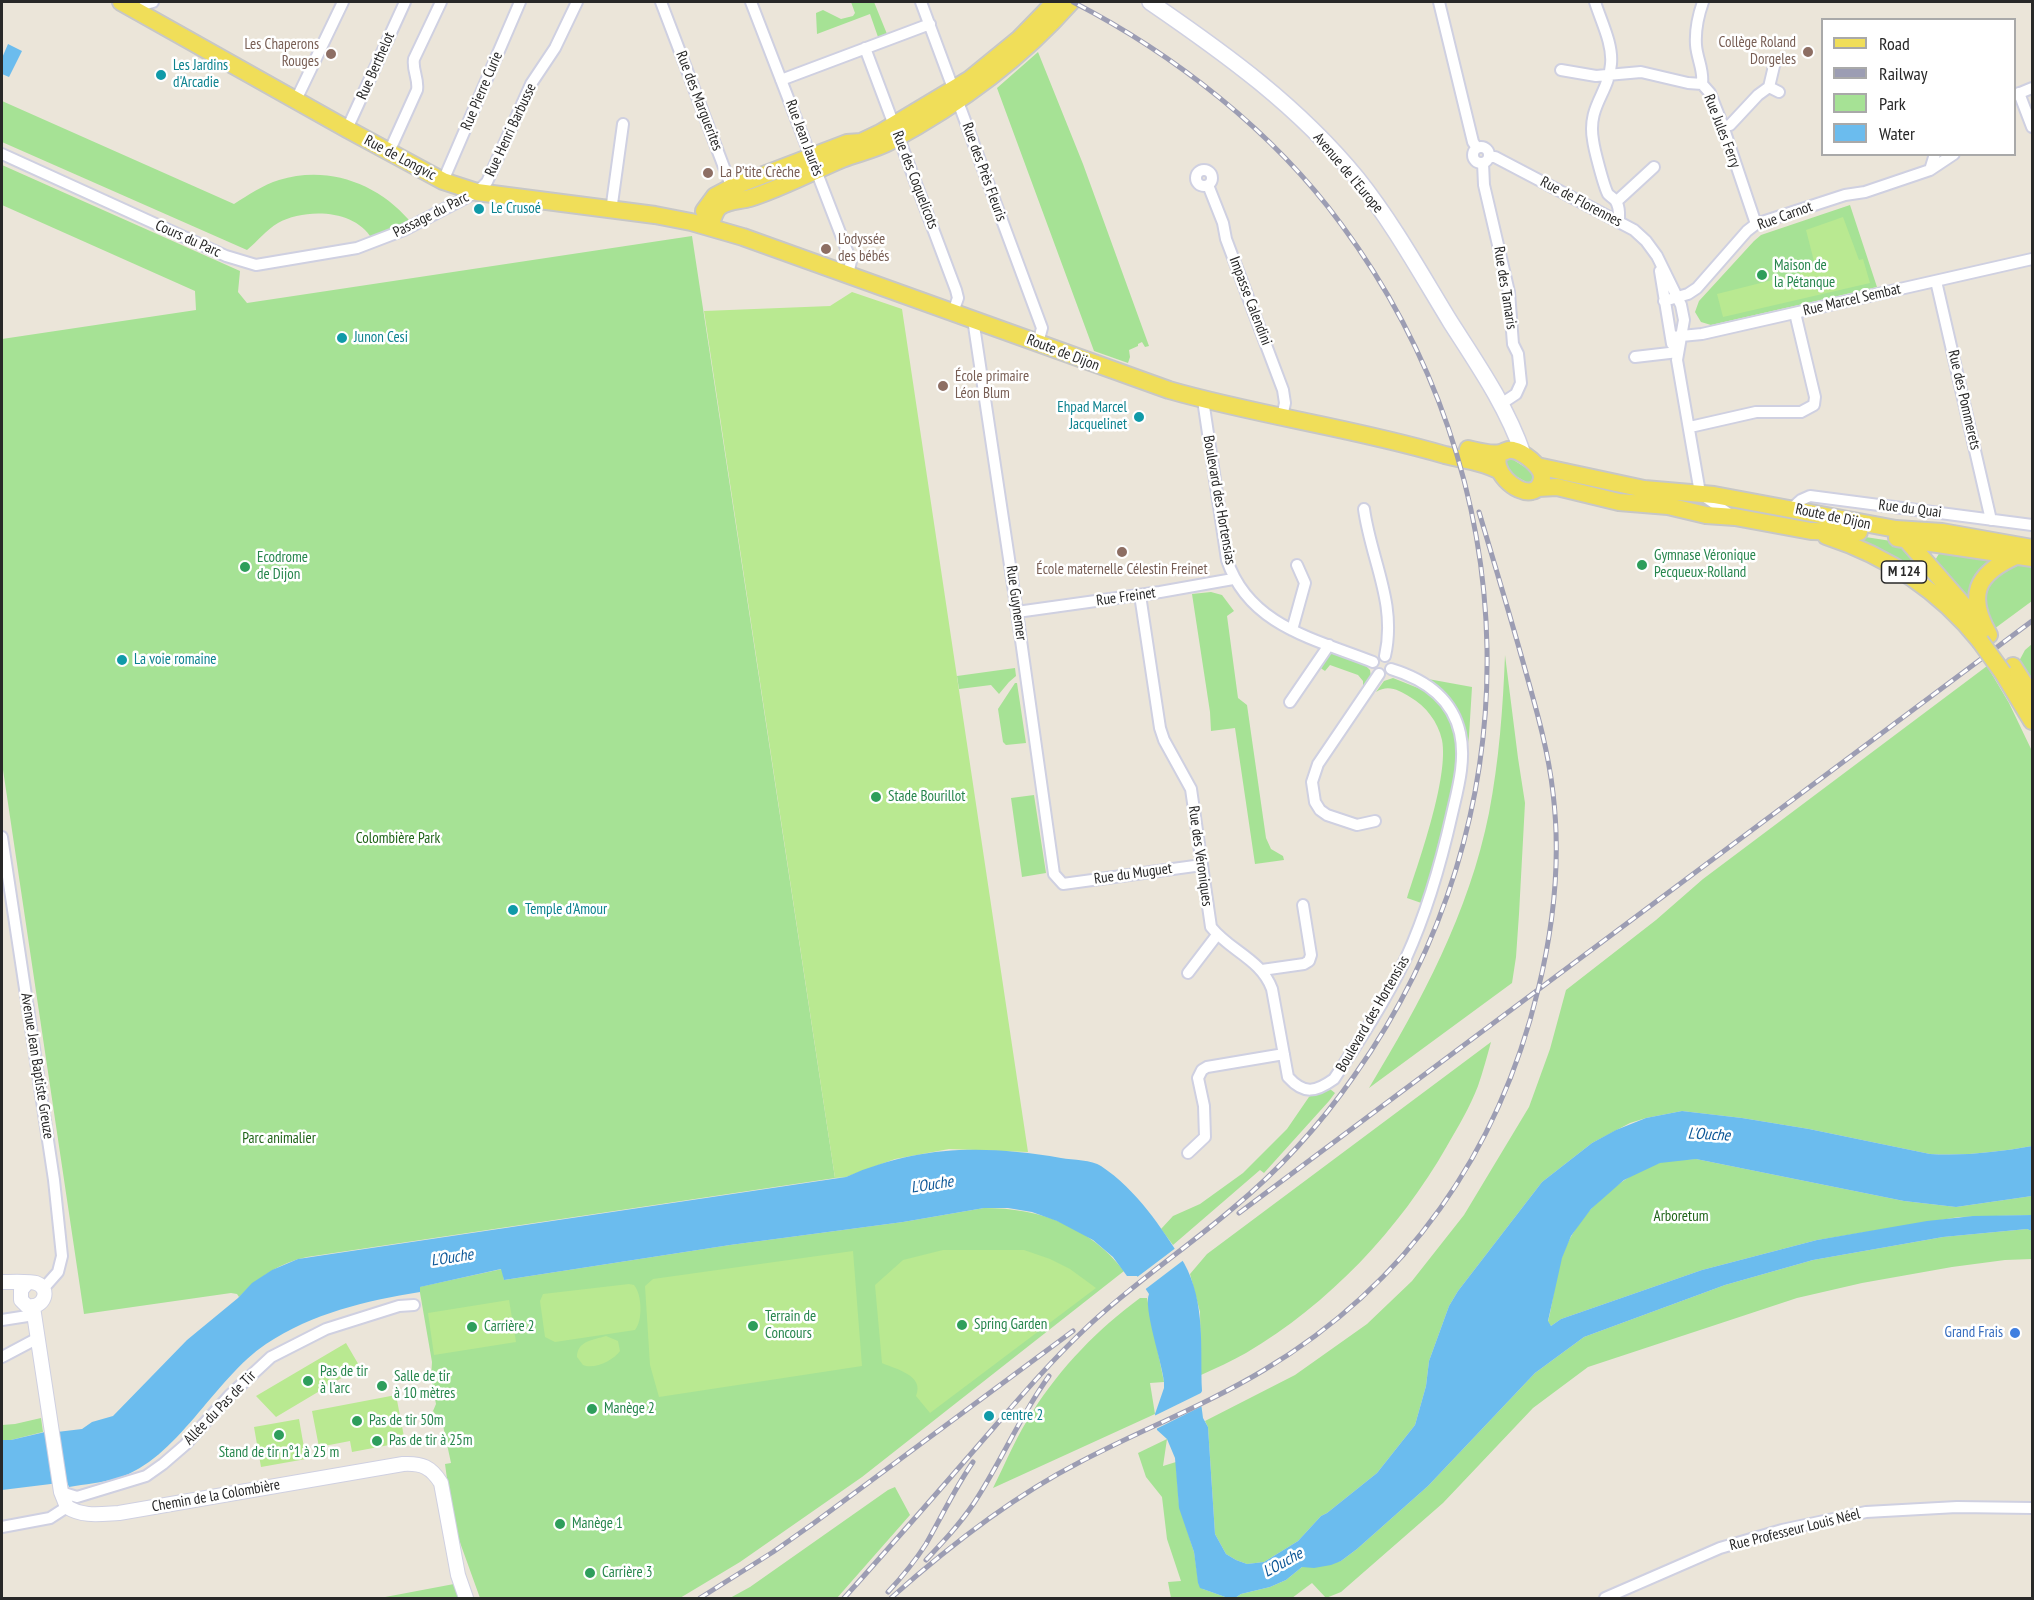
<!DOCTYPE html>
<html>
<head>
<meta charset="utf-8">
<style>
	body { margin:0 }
	#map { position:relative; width:2034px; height:1600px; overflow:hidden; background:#ebe5d9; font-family:"PT Sans Narrow",sans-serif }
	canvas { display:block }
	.frame { position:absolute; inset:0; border:3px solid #282828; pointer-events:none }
	.legend { position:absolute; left:1821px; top:18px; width:195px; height:138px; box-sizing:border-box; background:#fff; border:2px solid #a9a9a9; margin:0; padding:8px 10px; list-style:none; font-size:18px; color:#282828 }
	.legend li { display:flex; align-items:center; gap:12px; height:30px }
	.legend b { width:30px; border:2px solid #a9a9a9 }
</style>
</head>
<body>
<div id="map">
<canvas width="2034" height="1600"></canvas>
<div class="frame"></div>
<ul class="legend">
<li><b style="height:8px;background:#f0de59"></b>Road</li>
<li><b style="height:8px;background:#9c9db3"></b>Railway</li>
<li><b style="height:16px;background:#a6e295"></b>Park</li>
<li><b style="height:16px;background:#6bbcee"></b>Water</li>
</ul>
</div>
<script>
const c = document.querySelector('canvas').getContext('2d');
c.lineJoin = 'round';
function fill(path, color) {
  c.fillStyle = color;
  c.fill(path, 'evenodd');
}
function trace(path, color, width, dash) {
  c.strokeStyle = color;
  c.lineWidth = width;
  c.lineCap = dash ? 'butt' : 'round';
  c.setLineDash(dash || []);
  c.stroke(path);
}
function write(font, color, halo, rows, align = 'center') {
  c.font = font + ' "PT Sans Narrow",sans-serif';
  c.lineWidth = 5;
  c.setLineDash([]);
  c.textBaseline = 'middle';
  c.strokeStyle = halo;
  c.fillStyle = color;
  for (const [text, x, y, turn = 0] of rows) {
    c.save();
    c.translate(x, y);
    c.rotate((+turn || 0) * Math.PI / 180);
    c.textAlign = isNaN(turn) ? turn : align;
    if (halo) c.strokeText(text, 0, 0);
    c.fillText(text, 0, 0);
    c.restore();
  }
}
fill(new Path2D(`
	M851,2h23l13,32 -9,3 -8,-23 -53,20 -1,-21 7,-3 18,9 12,-3 2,-3z
	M1038,52l45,112 66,182 -4,1 -3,-5 -4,2v2l-9,4 1,7 -2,6 -34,-12 -97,-263z
	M2,101l232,103c14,-9 29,-19 45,-24 48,-15 98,3 130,40l-37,19c-17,-30 -67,-31 -94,-16 -12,7 -20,18 -31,27l-245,-108z
	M2,165l238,106 -2,21 9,11 445,-67 143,942 -528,79c-28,6 -48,20 -68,40l-2,-3 -6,-1 -147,21 -82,-551v-424l194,-29 -1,-19 -193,-86z
	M1850,205l27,82 -166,38 -10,-3 -6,-10 4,-11 55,-60 7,-6z
	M1512,459l19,12 4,7 -7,5 -16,-9 -7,-10 2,-4z
	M1846,534l58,9 22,26 2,13z
	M1940,552l58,5 -23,53 -41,-48z
	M2012,566h20v35l-38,28 -10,-16 3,-33z
	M1211,592l11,3 12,16 -7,5 11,82 9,7 19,133 5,11 12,7 1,4 -29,4 -20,-136 -24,3 -1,-19 -18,-118z
	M2032,644v41l-14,-22 7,-13z
	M1332,652l31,11 7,7 1,7 -8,13v-9l-5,-6 -28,-10 -5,6 -6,-4z
	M1505,655l13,103 7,45 -6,111 -3,43 -4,26 -143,105c52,-86 100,-175 120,-275 10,-52 14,-105 16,-158z
	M1987,666l22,37 23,48v395c-33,6 -68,10 -102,8l-121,-25 -67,-11 -60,-7 -36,7 -16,5 -38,20 -50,39 -84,109 -9,15 -20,55 -3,25 -11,39 -38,48 -50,40 -6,3 -23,25 -34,21 -17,2 -11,-4 -10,-6 -11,-20 -7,-107 -3,-6 90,-46 72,-51 45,-43 52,-66 65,-108 21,-58 16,-59 90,-70 47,-41z
	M1015,668l1,8 -7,6 -10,12 -8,-9 -32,4 -2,-13z
	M1393,678l30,12 5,-11 44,8 -3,49 -6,45 -33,125 -23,-8c12,-37 42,-121 35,-158 -4,-18 -16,-34 -32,-43 -11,-7 -22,-13 -34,-5l8,-11z
	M1015,683h2l9,60 -20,2 -3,-3 -5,-33z
	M1034,795l12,78 -24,4 -11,-79z
	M1491,1042c-4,15 -8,29 -13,44 -8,21 -20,41 -31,60 -48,84 -118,158 -201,207 -14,8 -30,15 -45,22l-1,-63 -10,-38 17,-20z
	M1330,1089l5,4 -6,8 -65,72 -4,-3 -87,75 -12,-16 12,-13 27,-12 43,-31 44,-44 24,-35z
	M1696,1159l208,42 52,6 76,-11v19l-73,2 -142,23 -115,30 -141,49 -10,7 -3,-4c6,-24 7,-50 17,-73 16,-38 55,-73 94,-86 11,-4 25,-3 37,-4z
	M984,1208c56,0 105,18 140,63l-262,206 -122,85 -60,36h-200l-27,-75 -8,-59 6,-1 -10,-47 -5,-1 -3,-4 3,-7 -5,-26 1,-16 -13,-75 83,-18 2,11 226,-35 173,-23z
	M2027,1229l5,2v28l-27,1 -53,7 -90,16 -65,15 -209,69 -55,41 -90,95 -102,89 -15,6 -14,-15 -20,15h-57l6,-4 29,-7 16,-7 16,-13 39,-6 16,-12 71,-63 107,-113 49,-36 141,-52 88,-25 130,-23z
	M1140,1298h7l17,84 -14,1 5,31 -162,74c13,-26 24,-53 40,-77 28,-44 65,-82 107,-113z
	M41,1418l2,14 -32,8h-9v-15l13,-1z
	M1167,1439l-4,27 13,-4 3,42 15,48 5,33 4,4 25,9h-57l-3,-16 13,-1 -14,-42 -5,-42 -16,-20 -8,-24z
	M895,1487l15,28 -73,83h-107l20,-11 138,-97z
	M454,1584l4,14h-78z`), '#a6e295');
fill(new Path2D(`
	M1843,217l16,43 4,-1 7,24 -147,34 -6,-23 99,-25 -10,-39z
	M852,292l50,17 126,843 -79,-3 -54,10 -49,18 -11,1 -131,-867 126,-5z
	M943,1250h81l26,9 20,10 26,19 -166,125 -14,-17c9,-21 -21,-27 -34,-33l-7,-78 28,-25z
	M853,1251l9,115 -203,31 -9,-32 -5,-79 8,-7z
	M629,1284l5,1c8,9 9,36 1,45l-80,12 -10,-5 -5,-36 3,-7z
	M509,1300l7,42 -82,13 -6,-42z
	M606,1336l12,5 2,10c-6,9 -26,19 -37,14l-6,-8c0,-16 16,-17 29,-21z
	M346,1343l14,24 -84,50 -20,-21z
	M396,1395l9,47 -53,10 -2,-11 -31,6 -7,-36z
	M299,1419l7,40 -45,8 -7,-40z`), '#b9e991');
fill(new Path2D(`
	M8,44l14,7 -13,26 -7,-3v-16z
	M1682,1111l60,7 67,11 121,25c34,2 69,-2 102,-8v50l-76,11 -52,-6 -208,-42 -36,4 -36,17 -33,29 -20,27 -9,22 -14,63 3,5 10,-7 141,-49 115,-30 110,-19 46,-5 59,-1v16l-5,-2 -84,8 -130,23 -88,25 -141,52 -49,36 -107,113 -71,63 -16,12 -10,4 -17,3 -12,-1 -16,13 -16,7 -29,7 -6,4h-7l-28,-10 -2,-5 -4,-31 -15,-44 -4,-50 -8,-19 -10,-9 -2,-16 9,-26v-6c-2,-20 -21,-74 -15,-88l-12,-18h-10l-14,-19 -20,-17 -36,-19 -25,-9 -24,-4h-24l-81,14 -173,23 -226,35 -3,-11 -81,18v5c-55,9 -107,21 -154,52 -52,35 -89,116 -148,134 -16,5 -33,6 -49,9l-2,-5 -65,8v-50h9l34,-8h12l25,-3 10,-7 21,-6 74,-76 51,-42 14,-15 20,-13 26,-11 548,-82c73,-32 138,-32 215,-19 12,2 31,2 40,8 36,24 60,61 83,97 22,40 16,85 18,128l-2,4 3,23 5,9 7,107 11,20 10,6 11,4 17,-2 34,-21 23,-25 6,-3 50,-40 38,-48 11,-39 3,-25 20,-55 9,-15 84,-109 50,-39 24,-13 30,-12z`), '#6bbcee');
fill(new Path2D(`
	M1177,1247l8,12 -42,32 -7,-13z
	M1205,1391l-2,3 1,11 -50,25 -2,-13z`), '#ebe5d9');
const minor = new Path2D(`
	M661,2l72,189
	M751,2l100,259 -3,14
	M921,2l121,326 -4,15
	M1439,2l34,140 4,6
	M1595,2c6,19 18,42 16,62 -2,29 -24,42 -18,76 1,9 11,47 15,54 2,2 5,4 7,6 5,6 4,15 4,22
	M1703,2c-5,14 -8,28 -7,43 1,14 8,25 6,39l8,9 13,33 33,98
	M139,12l7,-8 7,-2
	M865,48l91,242 2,8 -5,14
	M1561,70l35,6 45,-4 47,11 14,1
	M781,80l149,-56
	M1769,87l5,-21
	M2019,93l13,34
	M2015,95l17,-7
	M296,100l47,-98
	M1723,126l7,-1 28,-30 11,-8 10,5
	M347,129l58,-127
	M1473 155a8 8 0 1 1 16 0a8 8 0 1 1-16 0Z
	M389,152l28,-62c2,-11 -5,-20 -3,-31l27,-57
	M2,154l224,102 30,9 101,-17 47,-18 73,-38 10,-10 44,-98 24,-36 22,-46
	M1489,157h6l139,73 12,11 11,15 24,49 3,15 -7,40 23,133
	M1483,163l1,22 25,107 4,52 5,10 3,29 -5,11 -15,10
	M1196 178a8 8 0 1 1 16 0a8 8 0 1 1-16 0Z
	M1930,170l5,-16
	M443,181l77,-179
	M1208,185l15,38 3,16 57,151 2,13 -3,14
	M1617,201l37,-34
	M611,211l12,-87
	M1660,271l12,73
	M1936,281l55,239
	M1664,301l24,-7 9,-6 50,-57 9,-7 89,-29 20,-3 65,-22 24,-16
	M973,319l44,293 37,262 9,10 139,-19
	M1671,337l31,-3 330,-75
	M1635,357l43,-5
	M1203,400l24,160c22,66 88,79 146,102
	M1690,427l66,-15h45l13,-7 1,-8 -20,-84
	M1702,495l29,20
	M1792,508l9,-8 9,-4 222,29
	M1364,509c7,51 33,94 21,147
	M1140,595l20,133 4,12 27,49 20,138c19,24 50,32 61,62l16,88c16,18 28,15 46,2 26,-39 52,-79 72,-121 21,-46 35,-95 46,-144 6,-26 14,-54 8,-81 -8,-36 -36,-54 -69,-64
	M1017,612l143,-20 73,-13
	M1292,630l13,-47 -8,-18
	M1290,702l39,-57
	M1375,821l-18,4 -30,-10 -7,-5 -5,-8 -3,-20 6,-18 61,-90
	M2,837l52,343 8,76 -4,16 -15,17
	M1262,970l42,-6 5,-3 2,-6 -8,-50
	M1188,973l29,-38
	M1188,1153l17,-16 -1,-31 -6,-28 4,-8 5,-3 77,-13
	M2,1320l32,-5
	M2,1357l36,-19
	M61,1492l16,5 69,-21 17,-12 22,-19 44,-49 42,-39 55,-28 73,-23 15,-1
	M2,1527l48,-9 17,-11
	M1605,1598l115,-50 62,-18 84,-18 91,-5 75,1`);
const tertiary = new Path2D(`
	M2,1282c7,0 28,-1 34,1 15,5 9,26 -9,23l-6,-6v-10l6,-7
	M33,1307l28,185 6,15c16,10 33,7 52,6l284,-49c19,-1 28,3 38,19l17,92 8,23`);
const secondary = new Path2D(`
	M1150,2c76,52 148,104 207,176 36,45 64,96 94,145 27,42 56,84 72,131`);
const primary = new Path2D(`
	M121,2l226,127 96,52 34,11 178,23 36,7 52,15 426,153c91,26 185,38 276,65 19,5 36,6 53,15
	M704,211l11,-15 17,-9 115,-44 14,-1 19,-9 90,-54 49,-40 36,-37
	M710,227c2,-6 4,-15 9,-20 9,-7 21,-6 31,-9 32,-10 61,-26 92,-39 15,-6 32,-9 47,-17 69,-37 130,-81 182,-140
	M1468,449c9,2 22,6 32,4 5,-1 7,-4 13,-3 10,2 29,16 29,27 0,6 -4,13 -10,14 -16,4 -43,-22 -32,-38
	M1537,466l107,23 70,6 182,34 46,3 90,16
	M1538,488l19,-1 62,15 49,4 38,9 29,2 76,14 48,1
	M1826,536c61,20 114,55 154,105
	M1903,536l70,80
	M1897,538l135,20
	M1989,635c-22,-39 -14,-61 27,-79
	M2013,666l19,30
	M2003,673l29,48`);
trace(minor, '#cfd0e1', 14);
trace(tertiary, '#cfd0e1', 16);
trace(secondary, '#cfd0e1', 18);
trace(primary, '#c7c7c7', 20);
trace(minor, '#fff', 10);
trace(tertiary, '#fff', 14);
trace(secondary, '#fff', 15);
trace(primary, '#f0de59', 16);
const rail = new Path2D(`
	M1239,1213l793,-592
	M926,1560c17,-18 34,-36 48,-57 27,-41 46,-87 75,-127
	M888,1592c14,-15 27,-31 38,-48 16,-28 29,-56 47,-82
	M700,1598l73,-46 41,-29 259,-192
	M844,1598c47,-52 93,-105 139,-158 33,-38 65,-76 102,-111 46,-44 99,-79 147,-120 46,-38 88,-84 122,-133 184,-260 175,-598 -13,-852 -68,-93 -167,-170 -268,-222
	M891,1598c57,-51 121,-101 189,-136 61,-32 126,-57 184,-92 144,-86 235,-219 274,-380 16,-65 23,-131 15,-197 -5,-45 -18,-88 -30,-131 -14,-50 -29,-100 -44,-150`);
trace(rail, '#9c9db3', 5);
trace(rail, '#fff', 3, [9]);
const primaryBridge = new Path2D(`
	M1980,641l23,32`);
trace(primaryBridge, '#c7c7c7', 20, []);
trace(primaryBridge, '#f0de59', 16);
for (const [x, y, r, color] of [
	[1808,52,6,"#8d6e63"],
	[331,54,6,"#8d6e63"],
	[161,75,6,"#0f9aa8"],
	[708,173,6,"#8d6e63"],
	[479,209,6,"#0f9aa8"],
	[826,249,6,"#8d6e63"],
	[1762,275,6,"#2e9e5b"],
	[342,338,6,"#0f9aa8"],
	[943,386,6,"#8d6e63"],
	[1139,417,6,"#0f9aa8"],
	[1122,552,6,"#8d6e63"],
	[1642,565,6,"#2e9e5b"],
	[245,567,6,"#2e9e5b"],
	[122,660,6,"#0f9aa8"],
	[876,797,6,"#2e9e5b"],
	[513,910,6,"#0f9aa8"],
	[962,1325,6,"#2e9e5b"],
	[753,1326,6,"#2e9e5b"],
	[472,1327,6,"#2e9e5b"],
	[2015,1333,6,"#3f7fe0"],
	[308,1381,6,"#2e9e5b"],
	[382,1386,6,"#2e9e5b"],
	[592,1409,6,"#2e9e5b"],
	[989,1416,6,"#0f9aa8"],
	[357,1421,6,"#2e9e5b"],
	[279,1435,6,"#2e9e5b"],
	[377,1441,6,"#2e9e5b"],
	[560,1524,6,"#2e9e5b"],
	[590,1573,6,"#2e9e5b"]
]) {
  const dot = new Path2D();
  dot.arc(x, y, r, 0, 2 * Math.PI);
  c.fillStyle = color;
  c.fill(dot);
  trace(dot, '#fff', 2);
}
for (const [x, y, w] of [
	[1904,572,45]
]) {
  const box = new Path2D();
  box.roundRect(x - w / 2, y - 11, w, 22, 4.5);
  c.fillStyle = '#fff';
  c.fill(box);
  trace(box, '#282828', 1.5);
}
write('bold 14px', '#282828', null, [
	["M 124",1904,572]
]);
write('15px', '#785e54', '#fff', [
	["Collège Roland",1796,43,"right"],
	["Dorgeles",1796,60,"right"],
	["Les Chaperons",319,45,"right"],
	["Rouges",319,62,"right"],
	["La P’tite Crèche",720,173],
	["L'odyssée",838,240],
	["des bébés",838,257],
	["École primaire",955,377],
	["Léon Blum",955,394],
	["École maternelle Célestin Freinet",1122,570,"center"]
], 'left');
write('15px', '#0d838f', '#fff', [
	["Les Jardins",173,66],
	["d'Arcadie",173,83],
	["Le Crusoé",491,209],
	["Junon Cesi",354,338],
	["Ehpad Marcel",1127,408,"right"],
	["Jacquelinet",1127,425,"right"],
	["La voie romaine",134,660],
	["Temple d'Amour",525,910],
	["centre 2",1001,1416]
], 'left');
write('15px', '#282828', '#fff', [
	["Rue Berthelot",376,66,-66],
	["Rue Pierre Curie",482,91,-67],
	["Rue des Marguerites",699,101,69],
	["Rue Henri Barbusse",511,130,-65],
	["Rue Jules Ferry",1722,131,69],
	["Rue Jean Jaurès",804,138,69],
	["Rue de Longvic",400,158,28],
	["Rue des Près Fleuris",984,172,70],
	["Avenue de l'Europe",1348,173,50],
	["Rue des Coquelicots",915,180,69],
	["Rue de Florennes",1581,202,28],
	["Passage du Parc",431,215,-27],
	["Rue Carnot",1785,216,-20],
	["Cours du Parc",188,239,24],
	["Rue des Tamaris",1505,288,81],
	["Rue Marcel Sembat",1852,300,-13],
	["Impasse Calendini",1250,301,69],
	["Route de Dijon",1063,353,21],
	["Rue des Pommerets",1964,400,77],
	["Boulevard des Hortensias",1219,500,80],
	["Rue du Quai",1910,509,7],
	["Route de Dijon",1833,517,12],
	["Rue Freinet",1126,597,-8],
	["Rue Guynemer",1016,603,82],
	["Rue des Véroniques",1200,856,82],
	["Rue du Muguet",1133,874,-8],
	["Boulevard des Hortensias",1373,1014,-60],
	["Avenue Jean Baptiste Greuze",37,1066,81],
	["Allée du Pas de Tir",220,1408,-46],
	["Chemin de la Colombière",216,1496,-10],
	["Rue Professeur Louis Néel",1795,1530,-14]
]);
write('15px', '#27864d', '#fff', [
	["Maison de",1774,266],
	["la Pétanque",1774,283],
	["Gymnase Véronique",1654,556],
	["Pecqueux-Rolland",1654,573],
	["Ecodrome",257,558],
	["de Dijon",257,575],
	["Stade Bourillot",888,797],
	["Terrain de",765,1317],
	["Concours",765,1334],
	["Spring Garden",974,1325],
	["Carrière 2",484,1327],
	["Pas de tir",320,1372],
	["à l'arc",320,1389],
	["Salle de tir",394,1377],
	["à 10 mètres",394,1394],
	["Manège 2",604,1409],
	["Pas de tir 50m",369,1421],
	["Pas de tir à 25m",389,1441],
	["Stand de tir n°1 à 25 m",279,1453,"center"],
	["Manège 1",572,1524],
	["Carrière 3",602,1573]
], 'left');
write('15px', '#206419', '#fff', [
	["Colombière Park",398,839],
	["Parc animalier",279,1139],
	["Arboretum",1681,1217]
]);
write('15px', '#366cbe', '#fff', [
	["Grand Frais",2003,1333]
], 'right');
write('italic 16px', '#0d5797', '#fff', [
	["L'Ouche",1709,1135,3],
	["L'Ouche",932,1185,-9],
	["L'Ouche",452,1258,-9],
	["L'Ouche",1283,1563,-29]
]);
</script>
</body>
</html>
